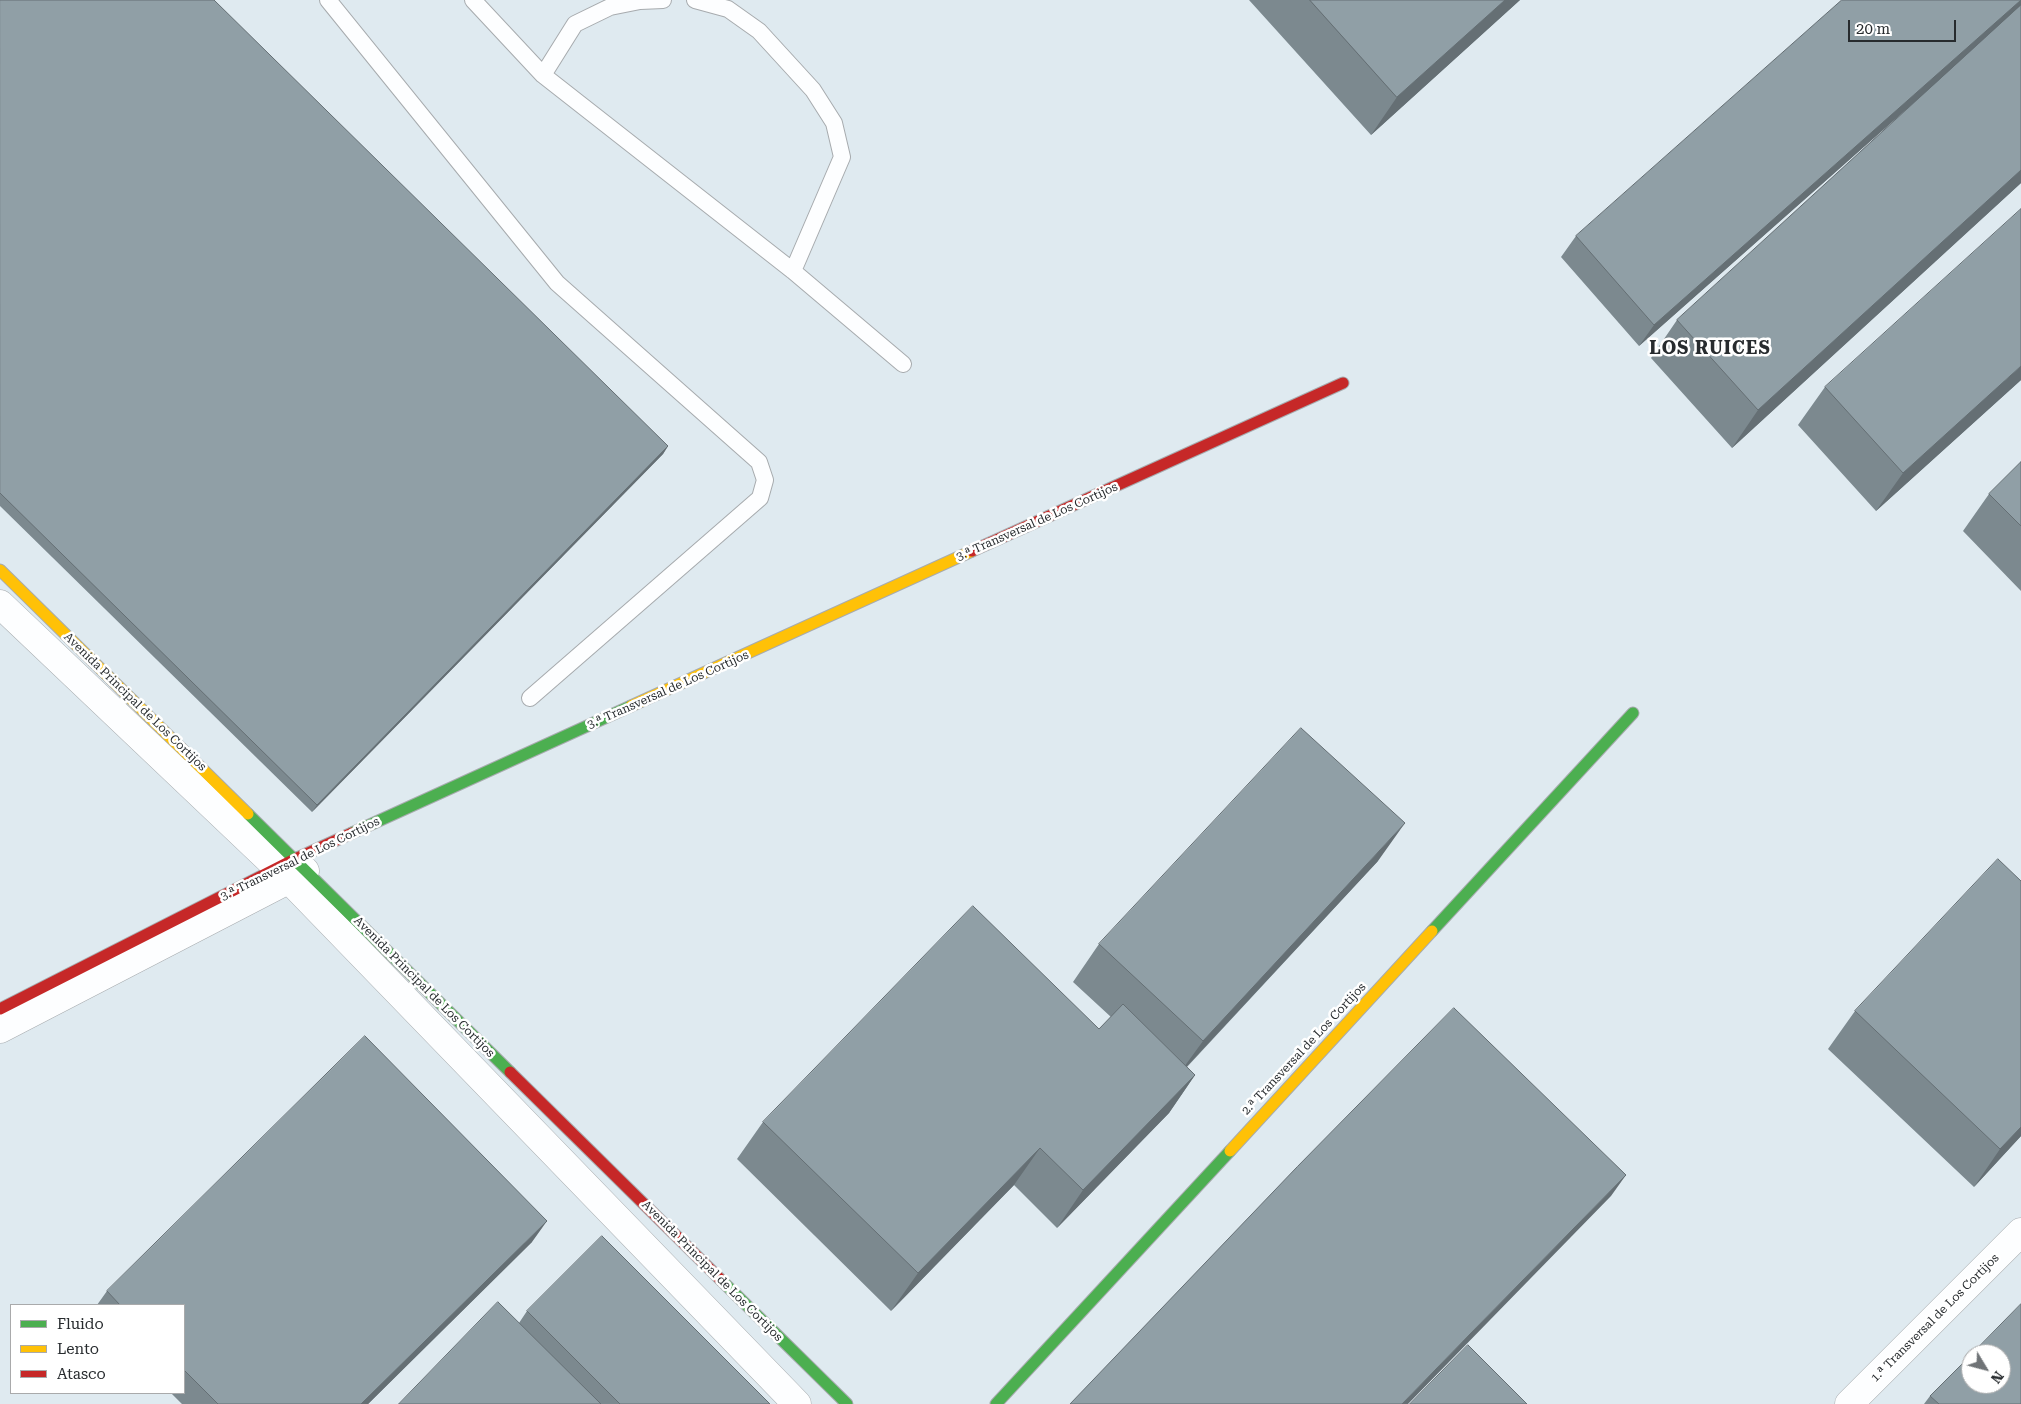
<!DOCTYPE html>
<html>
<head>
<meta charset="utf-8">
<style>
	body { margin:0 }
	#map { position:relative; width:2021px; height:1404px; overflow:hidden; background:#f4f9fc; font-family:"Roboto Serif",serif }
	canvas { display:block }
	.legend { position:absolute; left:10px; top:1304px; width:175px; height:90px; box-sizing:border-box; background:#fff; border:1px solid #a9aaab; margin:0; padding:6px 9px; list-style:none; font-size:15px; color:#272b2e }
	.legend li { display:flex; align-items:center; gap:10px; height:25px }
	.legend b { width:25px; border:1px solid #a9aaab }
	.north { position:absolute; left:1961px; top:1344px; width:50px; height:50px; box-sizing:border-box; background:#fff; border:1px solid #a9aaab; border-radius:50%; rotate:127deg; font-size:14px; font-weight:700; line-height:20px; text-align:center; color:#272b2e }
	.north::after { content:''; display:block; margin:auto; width:18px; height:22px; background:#6f7376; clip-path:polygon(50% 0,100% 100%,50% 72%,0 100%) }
	.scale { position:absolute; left:1848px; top:20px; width:108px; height:22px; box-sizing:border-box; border:2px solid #272b2e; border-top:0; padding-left:6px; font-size:15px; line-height:18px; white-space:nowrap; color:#272b2e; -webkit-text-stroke:4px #fff; paint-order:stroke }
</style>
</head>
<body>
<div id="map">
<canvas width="2021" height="1404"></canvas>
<ul class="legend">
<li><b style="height:6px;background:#4caf50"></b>Fluido</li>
<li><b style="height:6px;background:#ffc107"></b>Lento</li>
<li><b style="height:6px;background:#c62828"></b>Atasco</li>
</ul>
<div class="north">N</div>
<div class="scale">20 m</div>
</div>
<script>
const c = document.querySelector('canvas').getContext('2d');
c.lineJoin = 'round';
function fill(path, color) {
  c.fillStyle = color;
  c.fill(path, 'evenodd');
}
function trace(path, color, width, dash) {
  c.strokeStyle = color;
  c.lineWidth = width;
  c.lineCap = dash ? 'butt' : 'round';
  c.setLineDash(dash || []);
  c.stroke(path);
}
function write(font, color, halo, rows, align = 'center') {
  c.font = font + ' "Roboto Serif",serif';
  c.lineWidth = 5;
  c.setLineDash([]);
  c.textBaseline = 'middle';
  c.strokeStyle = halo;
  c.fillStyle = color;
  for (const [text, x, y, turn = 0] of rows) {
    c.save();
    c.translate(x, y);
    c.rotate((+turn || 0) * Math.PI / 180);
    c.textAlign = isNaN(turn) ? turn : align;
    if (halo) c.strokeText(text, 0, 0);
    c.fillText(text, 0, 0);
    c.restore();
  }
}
fill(new Path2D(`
	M0,0h2021v1404h-2021zM11,1305h173v88h-173zM1971,1354h30v30h-30z`), '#dfeaf0');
const lane = new Path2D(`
	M328,0l229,283 202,179 6,18 -5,18 -230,200
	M473,0l70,75 250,196 110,93
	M695,0l33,9 31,22 54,59 21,33 8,34 -49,114
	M543,75l32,-51 35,-17 30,-6 23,-1`);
const street = new Path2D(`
	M0,604l277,263 520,537
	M0,1029l305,-158
	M1849,1404l172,-172`);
const fast = new Path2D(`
	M248,814l262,258
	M352,833l279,-127
	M1432,931l201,-218
	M721,1280l126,124
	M996,1404l234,-253`);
const slow = new Path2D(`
	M0,570l248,244
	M631,706l341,-155
	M1230,1151l202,-220`);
const jam = new Path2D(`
	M972,551l371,-168
	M0,1009l295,-150 57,-26
	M510,1072l211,208`);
trace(lane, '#a7abae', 18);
trace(street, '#a7abae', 29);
trace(fast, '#a7abae', 13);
trace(slow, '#a7abae', 13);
trace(jam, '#a7abae', 13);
trace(lane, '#fdfeff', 16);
trace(street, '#fdfeff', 28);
trace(fast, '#4caf50', 11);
trace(slow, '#ffc107', 11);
trace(jam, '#c62828', 11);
fill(new Path2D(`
	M0,0l668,446 -5,8 -351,358 -312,-306z
	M1249,0h271l-149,135z
	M1842,0h179v183l-289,265 -81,-90 26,-38 253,-232 -291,258 -78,-89 15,-21z
	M2021,380l-145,131 -78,-86 27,-38z
	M2021,462v129l-58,-60 26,-37z
	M1378,861l-191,206 8,8 -26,38 -112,115 -43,-43 -123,126 -154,-152 26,-37 336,-93 12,-12 -38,-35 26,-38z
	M2021,881v255l-47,51 -146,-138 27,-38z
	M532,1242l-164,162h-186l-11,-11h13v-88h-87l10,-14z
	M527,1311l243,93h-371l120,-81z
	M1930,1396l91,8h-97z`), '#7c898f');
fill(new Path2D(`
	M1505,0h15l-149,135 26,-38z
	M2021,0v8l-382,338 15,-21z
	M2021,170v13l-289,265 26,-38z
	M2021,366v14l-145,131 27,-38z
	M668,446l-5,8 -351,358 5,-7z
	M1405,823l-27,38 -202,217 27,-37z
	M1195,1075l-26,38 -112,115 26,-38z
	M2021,1127v9l-47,51 26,-38z
	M1040,1148l-26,37 -123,126 27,-38z
	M1626,1175l-15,21 -203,208h-6l68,-70z
	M547,1221l-15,21 -164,162h-7z`), '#656f74');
const building = new Path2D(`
	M0,0h214l454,446 -351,359 -317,-312z
	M1310,0h195l-108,97z
	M1842,0h179l-367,325 -78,-89z
	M2021,5v165l-263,240 -81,-90z
	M2021,209v157l-118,107 -78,-86z
	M2021,462v64l-32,-32z
	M1301,728l104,95 -202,218 -104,-97z
	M1998,859l23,22v246l-21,22 -145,-138z
	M973,906l126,123 24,-25 72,71 -112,115 -43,-42 -122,125 -155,-151z
	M1454,1008l172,167 -156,159 -68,70h-332l227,-237z
	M365,1036l182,185 -186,183h-143l-34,-34v-65h-64l-13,-14z
	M602,1236l168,168h-150l-93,-93z
	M498,1302l103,102h-202z
	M2021,1304v100h-82l-9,-8 41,-41v29h30v-30h-29z
	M1468,1345l59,59h-117z`);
fill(building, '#909fa6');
trace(building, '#656f74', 1);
write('12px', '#272b2e', '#fff', [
	["3.ª Transversal de Los Cortijos",1037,522,-24],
	["3.ª Transversal de Los Cortijos",668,690,-24],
	["Avenida Principal de Los Cortijos",135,702,44],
	["3.ª Transversal de Los Cortijos",300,859,-26],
	["Avenida Principal de Los Cortijos",424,987,45],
	["2.ª Transversal de Los Cortijos",1304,1049,-47],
	["Avenida Principal de Los Cortijos",712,1271,45],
	["1.ª Transversal de Los Cortijos",1935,1318,-45]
]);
c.letterSpacing = '1px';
write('bold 18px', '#272b2e', '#fff', [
	["LOS RUICES",1710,349]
]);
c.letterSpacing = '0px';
</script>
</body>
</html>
